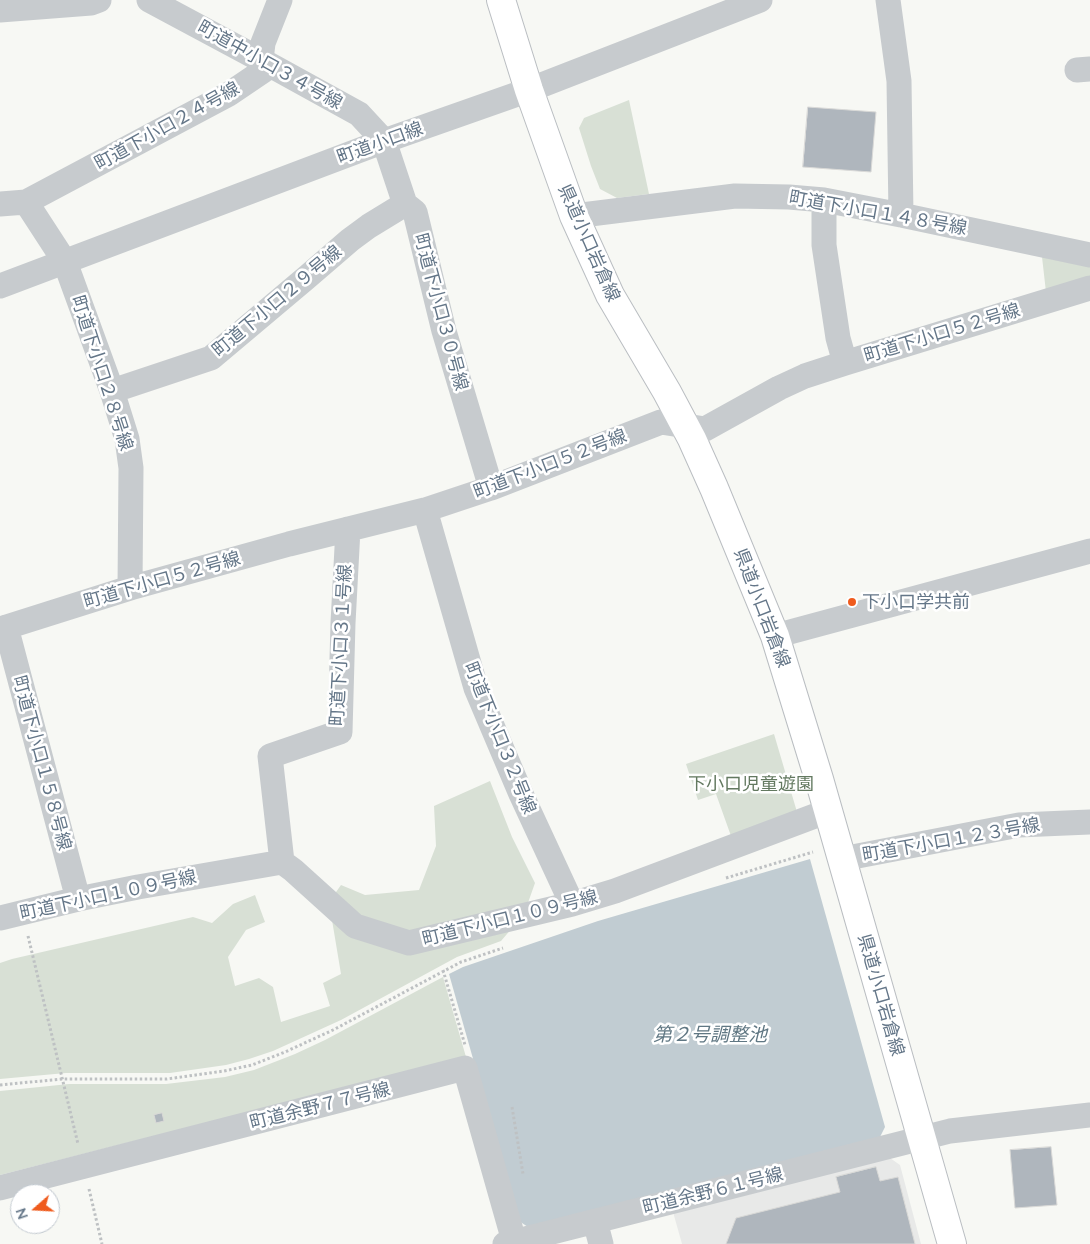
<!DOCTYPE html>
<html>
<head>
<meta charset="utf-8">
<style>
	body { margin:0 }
	#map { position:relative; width:1090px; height:1244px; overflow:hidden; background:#f7f8f4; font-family:Lato,sans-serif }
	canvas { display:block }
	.north { position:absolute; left:10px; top:1184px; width:50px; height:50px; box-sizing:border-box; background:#fff; border:1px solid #c1c8cf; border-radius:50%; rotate:251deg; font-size:14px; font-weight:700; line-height:20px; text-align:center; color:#647688 }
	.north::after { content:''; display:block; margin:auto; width:18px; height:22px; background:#ef5b1d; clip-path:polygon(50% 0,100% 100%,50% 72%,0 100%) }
</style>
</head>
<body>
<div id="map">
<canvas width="1090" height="1244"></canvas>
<div class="north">N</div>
</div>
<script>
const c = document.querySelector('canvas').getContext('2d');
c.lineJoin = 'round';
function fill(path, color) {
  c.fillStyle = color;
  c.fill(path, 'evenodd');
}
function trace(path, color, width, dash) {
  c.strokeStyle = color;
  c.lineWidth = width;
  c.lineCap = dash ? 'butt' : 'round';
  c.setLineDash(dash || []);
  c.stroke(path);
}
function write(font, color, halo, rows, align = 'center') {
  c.font = font + ' Lato,"Noto Sans JP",sans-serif';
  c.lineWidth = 5;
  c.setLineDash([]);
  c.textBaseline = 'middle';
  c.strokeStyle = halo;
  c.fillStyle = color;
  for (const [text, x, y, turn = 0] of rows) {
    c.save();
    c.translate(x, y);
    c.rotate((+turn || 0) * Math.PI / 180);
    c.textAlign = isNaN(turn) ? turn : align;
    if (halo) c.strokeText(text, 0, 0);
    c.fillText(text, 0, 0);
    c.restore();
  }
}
fill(new Path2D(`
	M890,1158l10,7 21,79h-239l-9,-32z`), '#e8e9e8');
fill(new Path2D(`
	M629,100l20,94 -32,4 -17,-9 -9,-23 -12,-38 5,-10z
	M1042,257l48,10v12l-44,13z
	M774,734l23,78 -66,24 -15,-42 -18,6 -12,-36z
	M490,781l22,56 23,46 -11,31 -23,27 -44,16 -116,63 -68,31 -24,8 -23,6 -56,8h-104l-66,6v-116l12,-4 181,-42 19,6 21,-19 22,-9 10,27 -19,8 -18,27 7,29 24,-8 14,9 8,35 49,-16 -7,-23 18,-9 -12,-72 12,-17 24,10 54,-5 17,-44 -2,-40z
	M443,977l23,80 -466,118v-84l69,-7h97l59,-7 29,-7 41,-16 30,-14z`), '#d8e0d5');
fill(new Path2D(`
	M810,859l75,268 -6,12 -351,88 -9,-6 -70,-247 14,-7 135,-46z`), '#c1ccd2');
const building = new Path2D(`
	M808,107l68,5 -5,60 -68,-5z
	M162,1113l2,8 -8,2 -2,-8z
	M1051,1147l6,58 -42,3 -5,-58z
	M876,1167l4,14 18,-4 17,67h-189l10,-26 104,-26 -4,-15z`);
fill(building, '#afb6bd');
trace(building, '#d9d9d7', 1);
const major = new Path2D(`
	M501,0l28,90 45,126 36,79 57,97 25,47 22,49 61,148 44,143 133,465`);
trace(major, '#babec2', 30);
trace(new Path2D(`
	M726,878l87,-26
	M28,936l50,208
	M443,970l22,75
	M0,1085l62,-6h105l57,-8 28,-6 33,-13 48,-22 128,-68 42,-14
	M512,1107l11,67
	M89,1189l13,55`), '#bec1c3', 3, [2.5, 2.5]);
trace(new Path2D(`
	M149,0l112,60 98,54 25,27 21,63 10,8 29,119 47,157
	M888,0l11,81 2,134
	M0,10l91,-7 8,-3
	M1077,70l13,-1
	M824,200v45l14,93 7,25
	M26,202l39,60 47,129 15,48 4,29 -1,120
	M0,204l26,-2 203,-108 34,-23 -2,-11 2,-17 17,-43
	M574,216l161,-20 54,1 35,3 77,15 189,40
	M0,286l384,-145 145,-51 231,-90
	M112,391l99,-33 95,-80 44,-38 19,-14 36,-22
	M425,510l51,178 45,106 51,110
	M6,627l72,272
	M0,629l130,-41 159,-44 136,-34 66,-22 170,-66 44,7 74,-41 26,-12 40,-13 245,-75
	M775,636l315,-85
	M842,859l177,-34 71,-3
	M282,862l-12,-106 70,-24 3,-109 5,-94
	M0,918l78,-19 60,-12 144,-25 11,8 62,56 54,17 163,-39 43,-13 213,-80
	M0,1188l465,-120 49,173
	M595,1221l6,23
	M505,1244l445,-113 140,-16`), '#c7cbce', 25);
trace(major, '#fff', 28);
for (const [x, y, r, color] of [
	[852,602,5,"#ef5b1d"]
]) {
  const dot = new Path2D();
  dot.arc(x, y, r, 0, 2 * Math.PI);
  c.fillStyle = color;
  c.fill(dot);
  trace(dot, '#fff', 2);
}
write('18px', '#647688', '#fff', [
	["町道中小口３４号線",270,65,29],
	["町道下小口２４号線",167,126,-29],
	["町道小口線",380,143,-20],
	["町道下小口１４８号線",878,213,10],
	["県道小口岩倉線",589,243,66],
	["町道下小口２９号線",277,301,-40],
	["町道下小口３０号線",441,312,75],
	["町道下小口５２号線",942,333,-17],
	["町道下小口２８号線",102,373,72],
	["町道下小口５２号線",550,464,-21],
	["町道下小口５２号線",162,580,-16],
	["県道小口岩倉線",762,608,69],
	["町道下小口３１号線",341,645,-87],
	["町道下小口３２号線",500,738,68],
	["町道下小口１５８号線",42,763,75],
	["町道下小口１２３号線",951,840,-10],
	["町道下小口１０９号線",108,895,-12],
	["町道下小口１０９号線",510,918,-14],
	["県道小口岩倉線",881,995,74],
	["町道余野７７号線",320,1106,-14],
	["町道余野６１号線",713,1191,-14]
]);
write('18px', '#647688', '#fff', [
	["下小口学共前",862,602]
], 'left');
write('18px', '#637960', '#fff', [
	["下小口児童遊園",751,784]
]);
write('italic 19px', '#607783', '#fff', [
	["第２号調整池",710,1035]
]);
</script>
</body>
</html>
